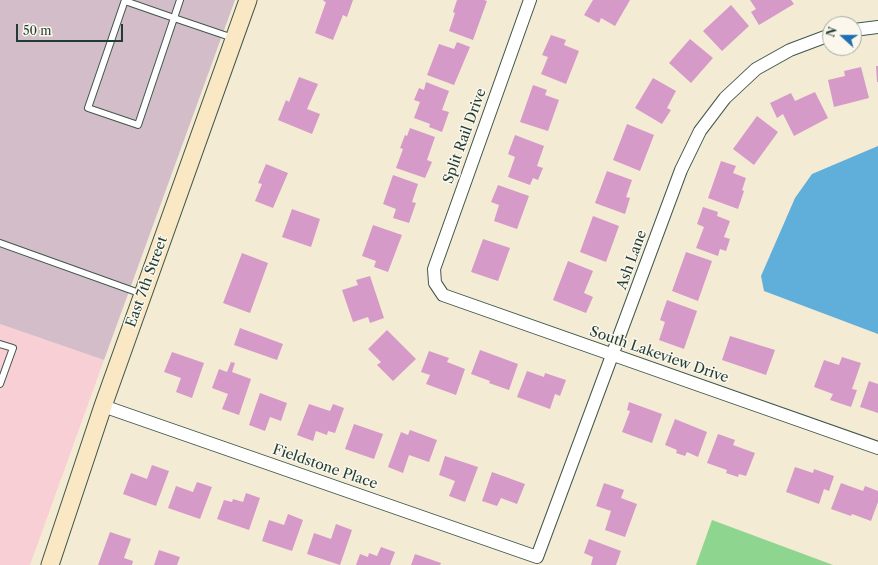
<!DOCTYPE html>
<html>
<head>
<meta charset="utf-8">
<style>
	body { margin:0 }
	#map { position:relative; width:878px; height:565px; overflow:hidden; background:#f4ebd5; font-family:"Libre Caslon Text",serif }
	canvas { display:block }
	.north { position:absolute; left:822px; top:16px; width:40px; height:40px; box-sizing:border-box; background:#fbf7ec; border:1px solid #a3ada2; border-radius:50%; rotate:291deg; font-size:11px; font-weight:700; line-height:16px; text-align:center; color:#1f3d34 }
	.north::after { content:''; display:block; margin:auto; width:14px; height:18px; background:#1f6fb2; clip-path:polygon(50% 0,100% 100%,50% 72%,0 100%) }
	.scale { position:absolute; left:16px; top:24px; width:107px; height:18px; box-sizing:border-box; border:2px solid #1f3d34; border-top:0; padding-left:5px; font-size:12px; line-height:14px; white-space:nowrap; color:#1f3d34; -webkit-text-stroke:3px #fbf7ec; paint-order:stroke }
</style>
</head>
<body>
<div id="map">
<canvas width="878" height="565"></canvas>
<div class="north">N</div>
<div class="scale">50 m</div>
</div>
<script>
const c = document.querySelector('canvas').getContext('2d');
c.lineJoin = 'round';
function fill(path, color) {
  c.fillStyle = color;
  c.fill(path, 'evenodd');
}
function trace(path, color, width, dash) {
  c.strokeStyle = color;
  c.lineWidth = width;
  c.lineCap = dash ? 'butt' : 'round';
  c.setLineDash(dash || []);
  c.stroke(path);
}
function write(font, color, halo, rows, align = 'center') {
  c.font = font + ' "Libre Caslon Text",serif';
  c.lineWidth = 3;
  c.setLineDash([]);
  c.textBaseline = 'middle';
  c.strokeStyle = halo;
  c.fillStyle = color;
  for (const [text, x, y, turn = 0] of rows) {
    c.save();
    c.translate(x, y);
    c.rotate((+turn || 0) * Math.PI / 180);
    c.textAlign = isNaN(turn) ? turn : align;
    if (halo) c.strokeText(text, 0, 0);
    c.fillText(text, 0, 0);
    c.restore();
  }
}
fill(new Path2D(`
	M0,324l104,36 -74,205h-30z`), '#f7cfd5');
fill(new Path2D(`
	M0,0h235l-131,360 -104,-36z`), '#d2bdc8');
fill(new Path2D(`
	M712,520l121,45h-137z`), '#8ed58f');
fill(new Path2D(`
	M878,146v188l-114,-43 -3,-15 34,-78 17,-24z`), '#60aeda');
fill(new Path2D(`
	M324,0h29l-6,17 -4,-2 -10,25 -18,-7 11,-31 -3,-1z
	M457,0h27l3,1 -14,39 -24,-9 6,-18 -2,-1z
	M593,0h37l-15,26 -14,-8 -2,5 -15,-8z
	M750,0h41l3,4 -35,21 -8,-13 5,-3z
	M731,5l18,21 -27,25 -19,-20z
	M551,35l15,5 -2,5 15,6 -13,33 -25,-10 7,-17 -6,-2z
	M690,39l23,19 -22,25 -22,-20z
	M457,42l13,5 -16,38 -27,-10 12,-31 15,5z
	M876,66h2v16h-1z
	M861,67l8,31 -35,9 -6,-27 17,-4 -1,-5z
	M299,77l19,7 -11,25 13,5 -8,20 -34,-14 8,-20 3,2z
	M653,78l23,13 -9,17 4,2 -9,14 -27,-16z
	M426,82l23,9 -7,19 7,2 -7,20 -13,-5 1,-3 -16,-6 6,-16 -6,-2 5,-12 5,2z
	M533,85l14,5 -2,5 14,5 -11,31 -28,-9z
	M815,92l13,26 -34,18 -11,-22 -6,4 -7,-15 21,-10 4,8z
	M757,116l21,16 -24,33 -21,-16z
	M627,124l27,11 -14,36 -27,-11z
	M410,128l25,9 -8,23 5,2 -7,16 -29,-10 7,-19 -3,-1 5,-13 2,1z
	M515,135l29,11 -7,20 6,2 -5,12 -5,-2 -3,7 -22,-8 7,-20 -7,-3z
	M721,161l15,5 -3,7 13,5 -4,12 2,1 -6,18 -30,-11z
	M266,164l22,9 -15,35 -18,-7 7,-17 -4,-1z
	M607,171l25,9 -6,17 4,1 -5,16 -30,-11z
	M393,175l25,9 -6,18 4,1 -7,20 -16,-5 3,-9 -13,-5z
	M498,185l31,11 -12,33 -23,-8 5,-16 -8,-3z
	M703,207l15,5 -1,4 13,5 -6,16 6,2 -4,12 -6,-2 -2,7 -22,-8 8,-21 -7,-3z
	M292,209l28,10 -9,28 -29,-10z
	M593,216l26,10 -13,36 -26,-10z
	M373,225l29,10 -14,37 -14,-5 2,-6 -14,-5z
	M483,239l27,9 -12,33 -27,-9z
	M686,252l26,9 -14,40 -26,-10z
	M242,253l26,10 -18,50 -27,-10z
	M568,261l25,10 -9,22 9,4 -7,16 -33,-13z
	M370,276l14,42 -14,5 -2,-6 -15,5 -11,-32 16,-5 -2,-5z
	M667,300l30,11 -13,38 -25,-9 6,-18 -5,-2z
	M240,328l43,16 -6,16 -43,-15z
	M387,330l29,29 -23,22 -16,-16 4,-3 -13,-13z
	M730,336l45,14 -9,25 -44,-15z
	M480,350l38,14 -9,26 -20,-7 1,-2 -19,-7z
	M429,351l20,7 -2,4 18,7 -9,26 -30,-11 4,-9 -9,-3z
	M172,352l32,11 -12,35 -16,-6 5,-14 -17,-6z
	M842,357l19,6 -9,26 5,1 -6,17 -21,-7 3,-6 -19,-7 10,-27 15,5z
	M231,362l4,1 -3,9 19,7 -12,36 -17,-6 6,-15 -16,-6 7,-19 8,3z
	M527,371l17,6 1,-4 21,7 -6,16 -5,-2 -5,15 -33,-12z
	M869,381l9,3v29l-18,-6z
	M260,393l27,10 -6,18 -11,-4 -5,14 -16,-6z
	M629,402l33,12 -10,29 -30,-11 8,-21 -3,-1z
	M309,404l21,7 3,-7 11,4 -9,25 -7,-2 -1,4 -11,-4 -3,10 -16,-6z
	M675,419l32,13 -9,25 -11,-5 -2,4 -9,-3 1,-3 -12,-5z
	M354,424l29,10 -9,25 -29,-10z
	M410,430l27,10 -8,22 -20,-7 -6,18 -15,-6 13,-35 7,3z
	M718,434l17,6 -2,5 22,8 -9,23 -7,-2 -1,3 -12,-4 1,-3 -20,-7z
	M445,456l33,11 -13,35 -16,-6 6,-15 -16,-6z
	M152,465l17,6 -13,35 -33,-12 8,-21 16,6z
	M795,467l18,6 1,-4 20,7 -5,15 -5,-2 -5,15 -33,-12z
	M492,472l33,12 -8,20 -16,-6 -4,8 -15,-5z
	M197,482l15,5 -12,32 -32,-11 8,-22 17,6z
	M604,483l20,7 -3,8 16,6 -12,33 -20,-7 6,-19 -15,-5z
	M841,483l22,8 2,-5 13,5v11l-7,19 -19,-7 -1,2 -20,-7z
	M246,493l14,5 -11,32 -32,-11 7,-19 8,2 1,-3 10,3z
	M288,514l15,6 -11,31 -30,-10 7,-21 15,5z
	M336,524l16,6 -12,35 -33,-11 7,-21 17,6z
	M110,532l21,7 -7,19 9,3 -1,4h-34z
	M589,539l32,12 -5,14h-25l2,-8 -9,-4z
	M381,547l14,5 -5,13h-34l4,-11 8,3 1,-4 8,3z
	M159,550l21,7 -3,8h-23z
	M415,554l26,9 -1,2h-29z`), '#d59ac8');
const lane = new Path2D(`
	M125,0l-37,108 50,17 36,-107 59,20
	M125,1l49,17 6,-18
	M0,243l142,51
	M0,344l13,4 -13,36`);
const street = new Path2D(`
	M530,0l-96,269 1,14 8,12 435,153
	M854,30l24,-3
	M103,406l434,151 144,-387 19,-39 25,-33 31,-29 34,-19 40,-15`);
const secondary = new Path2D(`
	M50,565l53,-159 145,-406`);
trace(lane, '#3f574c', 8);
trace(street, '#3f574c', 14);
trace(secondary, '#3f574c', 19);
trace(lane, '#fff', 6);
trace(street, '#fff', 12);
trace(secondary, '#fae7c3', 17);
write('14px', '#1f3d34', '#fbf7ec', [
	["Split Rail Drive",465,136,-70],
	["Ash Lane",632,260,-70],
	["East 7th Street",147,282,-70],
	["South Lakeview Drive",659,355,19],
	["Fieldstone Place",325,467,19]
]);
</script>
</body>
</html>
